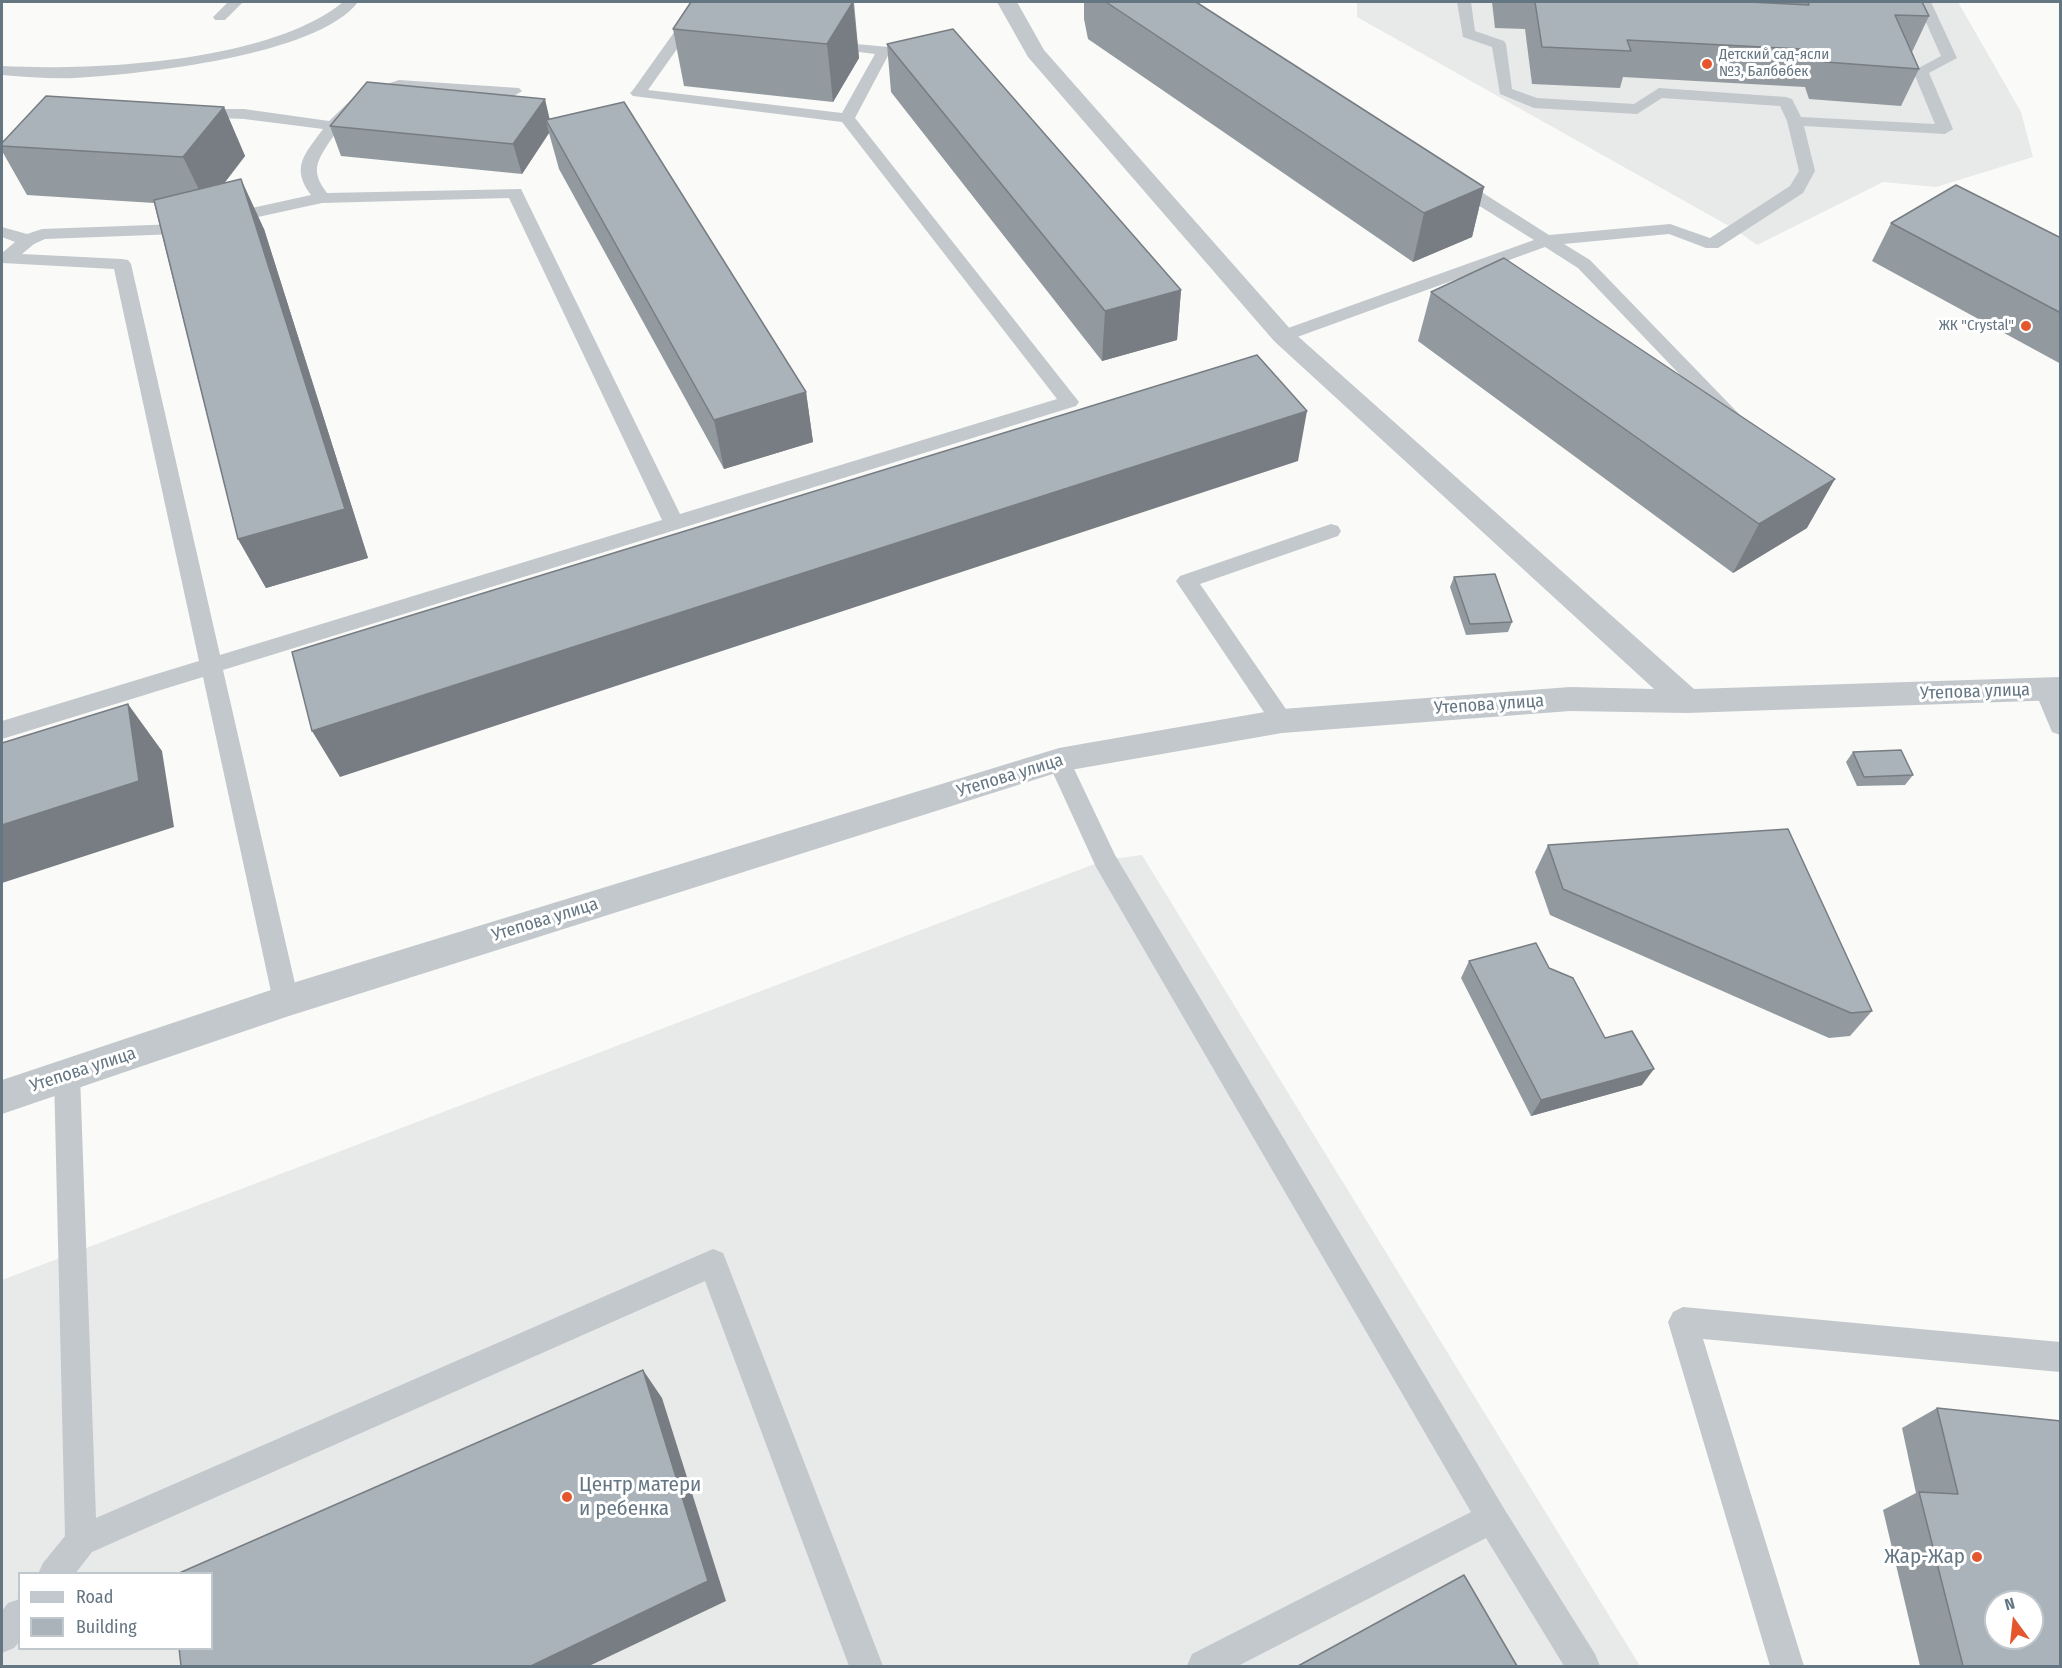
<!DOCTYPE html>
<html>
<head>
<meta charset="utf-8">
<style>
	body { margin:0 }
	#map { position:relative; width:2062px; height:1668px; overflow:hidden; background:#fafaf8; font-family:"Fira Sans Condensed",sans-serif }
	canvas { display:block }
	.frame { position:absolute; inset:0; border:3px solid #657683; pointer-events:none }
	.legend { position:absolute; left:18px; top:1572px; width:195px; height:78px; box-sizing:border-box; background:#fff; border:2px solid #c1c8cd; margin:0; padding:8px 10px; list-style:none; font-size:18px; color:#657683 }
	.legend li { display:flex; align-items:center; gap:12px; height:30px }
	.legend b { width:30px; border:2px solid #c1c8cd }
	.north { position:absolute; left:1984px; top:1590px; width:60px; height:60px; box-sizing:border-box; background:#fff; border:2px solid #c1c8cd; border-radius:50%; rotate:345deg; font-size:16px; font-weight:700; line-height:24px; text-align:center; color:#657683 }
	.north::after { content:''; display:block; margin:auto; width:21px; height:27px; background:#e4572e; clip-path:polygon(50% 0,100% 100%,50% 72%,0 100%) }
</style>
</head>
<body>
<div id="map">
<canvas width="2062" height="1668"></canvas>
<div class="frame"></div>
<ul class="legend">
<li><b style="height:8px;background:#c3c8cc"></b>Road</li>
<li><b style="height:16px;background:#aab3b9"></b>Building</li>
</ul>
<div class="north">N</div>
</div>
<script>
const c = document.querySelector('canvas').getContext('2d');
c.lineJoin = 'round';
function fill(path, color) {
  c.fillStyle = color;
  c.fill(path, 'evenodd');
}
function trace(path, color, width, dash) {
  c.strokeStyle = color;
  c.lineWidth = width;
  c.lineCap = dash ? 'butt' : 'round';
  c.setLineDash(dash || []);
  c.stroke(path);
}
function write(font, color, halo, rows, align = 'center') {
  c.font = font + ' "Fira Sans Condensed",sans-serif';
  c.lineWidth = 6;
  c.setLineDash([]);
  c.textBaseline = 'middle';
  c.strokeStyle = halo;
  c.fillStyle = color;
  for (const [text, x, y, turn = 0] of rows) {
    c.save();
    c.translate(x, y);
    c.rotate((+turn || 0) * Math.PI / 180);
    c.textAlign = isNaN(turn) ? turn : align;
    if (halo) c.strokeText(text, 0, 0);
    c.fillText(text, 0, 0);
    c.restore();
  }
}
fill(new Path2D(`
	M1357,2h601l63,110 12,45 -97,30 -53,-5 -126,63 -21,-15 -379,-213z
	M1142,855l498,811h-1638v-386l1103,-420zM20,1574h192v74h-192z`), '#e8e9e9');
fill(new Path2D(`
	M228,2h15l-18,18h-10l-2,-3z
	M343,2h15c-41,54 -217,72 -283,76 -24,1 -49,-1 -73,-3v-9c93,5 268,-4 341,-64z
	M1457,2h14l4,29 29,10 2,3 6,45 25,9 97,6 25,-16 127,9 6,2 9,18 134,7 -22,-53 28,-15 -24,-54h14l26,56 -28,15 24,56 -8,5 -141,-8 11,45 -12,22 -85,55h-12l-37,-14 -105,10 26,16 150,155 3,4 -3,4 -7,2 -7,-2 -148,-155 -33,-21 -256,93h-12l-3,-4 3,-4 257,-92 -85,-53 -2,-4 2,-4h12l88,56 121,-11 40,14 80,-52 9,-15 -12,-50 -7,-15 -118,-8 -25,16 -103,-6 -34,-14 -8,-47 -29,-10z
	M685,23l20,3 2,3 -7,4 -11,-1 -41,58 194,23 33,-59 -48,-6 -5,-1 -2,-3 2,-3 67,6 2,3 -36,68 224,284 -3,4 -853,264 76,331 -4,8 -9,3 -9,-3 -4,-8 -70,-324 -201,62v-18l197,-60 -85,-392 -112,-6v-10l13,-11 -13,-5v-10l25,7 15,-5 136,-5 14,-3 6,1 3,4 -3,4 -20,4 -133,5 -11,5 -12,10 100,5 6,1 3,4 89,391 442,-135 -153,-322 -187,5 -96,21 -6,-1 -2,-4 2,-4 91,-20c-21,-28 -6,-41 12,-66l-79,-10 -49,-2 -6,-2 -2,-3 2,-3h55l85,12 28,-27 42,-14 120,8 3,3 -8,5c-39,-2 -112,-14 -146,4 -13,8 -31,31 -40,44 -13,20 -16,29 -1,49l194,-4 159,325 377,-115 -215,-277 -209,-26 -3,-3 3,-3 47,-66z
	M1331,524l7,2 3,5 -3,5 -138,48 90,131 3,6 -3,6 -8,3 -8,-3 -98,-146 4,-5z
	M2045,681l8,2 7,17v35l-8,-3 -18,-43 3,-6z
	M1059,751l8,3 48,101 388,652 92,147 5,12h-36l-78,-128 -248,128h-51l5,-12 279,-142 -375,-645 -49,-107 4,-6z
	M67,1063l9,3 4,9 16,443 617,-269 10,4 4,10 156,403h-34l-144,-385 -613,271 -17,22h-37l5,-11 22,-27 -11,-461 4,-9z
	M1683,1307l377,35v30l-357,-33 101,327h-34l-102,-344 5,-10z
	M20,1599v42l-6,7 -12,5v-42l6,-8z`), '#c3c8cc');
fill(new Path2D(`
	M997,2h20l27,48 248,281 402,358 366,-12v23l-373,13 -117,-2 -288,22 -223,39 -773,245 -284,97v-34l284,-95 773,-237 223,-39 288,-22 84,2 -380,-348 -246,-284z`), '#c3c8cc');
fill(new Path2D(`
	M691,2h163l5,56 -26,44 -149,-16 -11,-57z
	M1084,2h112l288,185 -12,50 -59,25 -325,-223 -4,-20z
	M1492,2h258l31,2 -1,-2h142l7,14 -17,36 7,17 -18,37 -92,-7 -4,-12 -182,-10 -3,11 -88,-4 -7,-55 -30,-1z
	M887,44l294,246 -4,50 -75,21 -211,-269z
	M224,107l21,49 -21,27 40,46 104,329 -102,30 -28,-49 -84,-336 -127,-8 -25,-44v-8z
	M550,119l256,273 7,50 -89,27 -165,-300 -10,-36 -27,41 -181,-18 -11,-30z
	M1891,223l170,15v126l-189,-103z
	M1431,292l376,236 -74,45 -315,-232z
	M1454,577l58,45 -4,10 -42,3 -16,-48z
	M1853,752l60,23 -8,10 -48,1 -11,-24z
	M1548,845l324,166 -22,25 -21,2 -279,-123 -15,-43z
	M1469,961l80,7 93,117 -111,31 -70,-138z
	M1937,1408l124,258h-141l-37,-156 33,-17 -14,-65z`), '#929a9f');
fill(new Path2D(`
	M853,2l6,56 -26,44 -6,-58z
	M545,99l7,30 -6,-9 3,13 -27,41 -9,-30z
	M224,107l21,49 -38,50 -24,-49z
	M241,179l23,50 104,329 -102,30 -28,-49z
	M1484,187l-12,50 -59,25 11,-49z
	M1181,290l-4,50 -75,21 3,-50z
	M806,392l7,50 -89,27 -10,-49z
	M1307,411l-9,50 -958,316 -28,-46z
	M1835,479l-28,49 -74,45 26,-49z
	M128,704l34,47 12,76 -172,56v-58z
	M1654,1069l-12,16 -111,31 10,-16z
	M643,1370l19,28 64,203 -137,65h-58z`), '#777d82');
const building = new Path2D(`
	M691,2h162l-26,42 -154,-15z
	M1106,2h90l288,185 -60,26z
	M1535,2h215l59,3 -1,-3h114l7,14 -34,-1 24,54 -94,-7 -5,-12 -193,-10 4,11 -89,-4z
	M953,29l228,261 -76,21 -218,-267z
	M367,82l178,17 -32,45 -183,-18z
	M46,96l178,11 -41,50 -181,-11v-3z
	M624,102l182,290 -92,28 -168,-300z
	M241,179l104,330 -107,30 -84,-339z
	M1956,185l105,53v75l-170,-90z
	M1504,258l331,221 -76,45 -328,-232z
	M1257,355l50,56 -995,320 -20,-79z
	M1495,574l17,48 -42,2 -16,-47z
	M128,704l11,77 -137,44v-82z
	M1901,750l12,25 -49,2 -11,-25z
	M1788,829l84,182 -21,2 -288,-124 -15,-44z
	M1536,943l13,25 24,10 32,60 27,-7 22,38 -113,31 -72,-139z
	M643,1370l65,211 -177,85h-350l-2,-18h33v-74h-35z
	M1937,1408l124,13v245h-98l-44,-174 39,2zM1996,1602h36v36h-36z
	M1464,1575l53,91h-219z`);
fill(building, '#aab3b9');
trace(building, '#777d82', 1.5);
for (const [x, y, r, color] of [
	[1707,64,6,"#e4572e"],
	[2026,326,6,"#e4572e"],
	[567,1497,6,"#e4572e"],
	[1977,1557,6,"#e4572e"]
]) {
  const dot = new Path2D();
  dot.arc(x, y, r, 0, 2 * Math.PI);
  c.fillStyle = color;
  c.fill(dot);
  trace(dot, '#fff', 2);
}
write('15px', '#657683', '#fff', [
	["Детский сад-ясли",1719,55],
	["№3, Балбөбек",1719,72],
	["ЖК \"Crystal\"",2014,326,"right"]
], 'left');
write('18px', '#657683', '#fff', [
	["Утепова улица",1975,692,-2],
	["Утепова улица",1489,705,-4],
	["Утепова улица",1010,776,-17],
	["Утепова улица",545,920,-17],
	["Утепова улица",83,1070,-18]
]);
write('21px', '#657683', '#fff', [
	["Центр матери",579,1485],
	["и ребенка",579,1509],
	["Жар-Жар",1965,1557,"right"]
], 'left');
</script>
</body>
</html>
